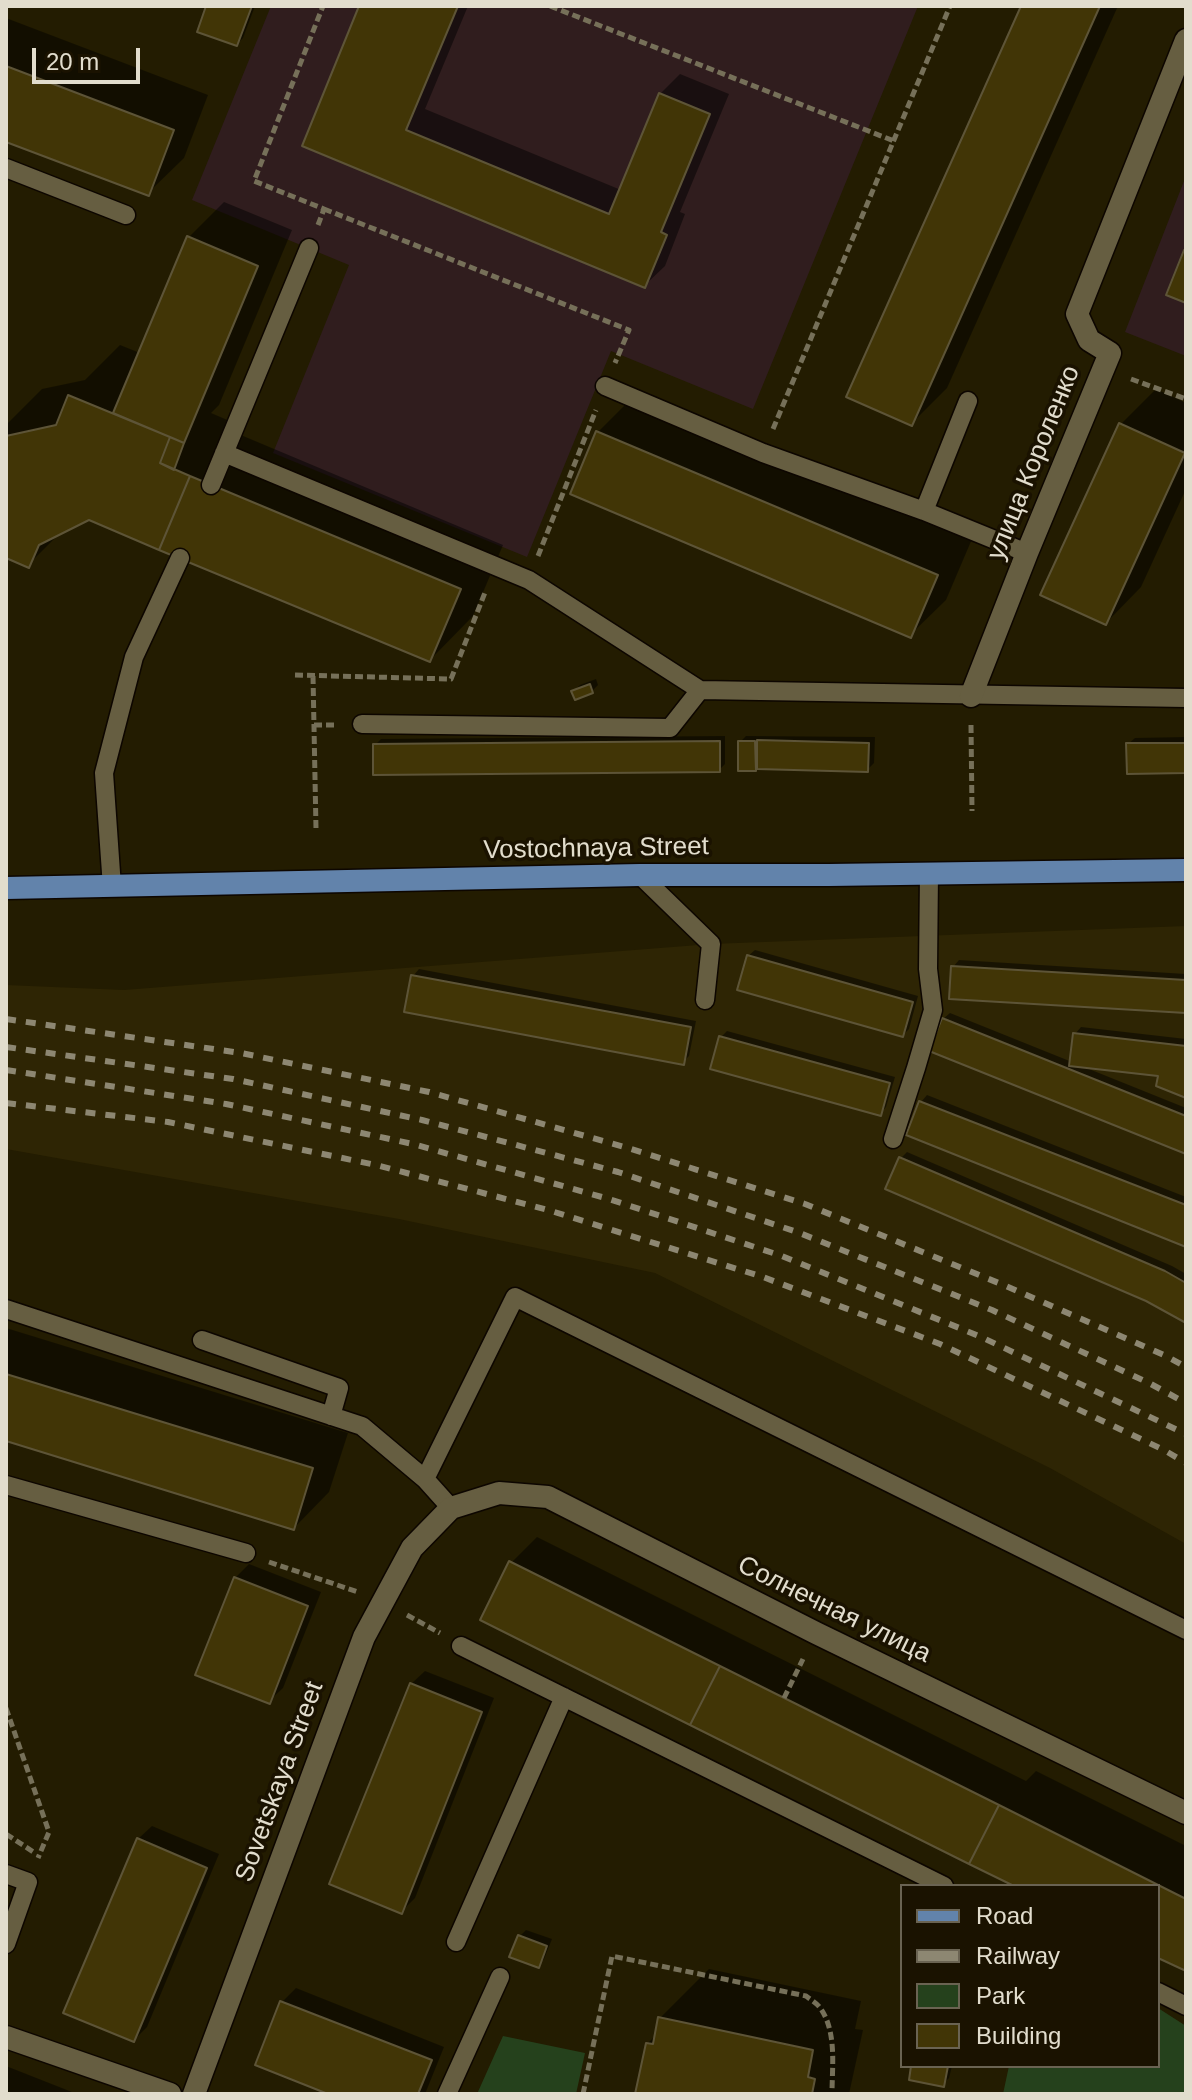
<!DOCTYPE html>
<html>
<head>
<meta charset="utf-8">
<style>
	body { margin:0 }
	#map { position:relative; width:1192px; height:2100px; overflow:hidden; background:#231c01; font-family:Arial,sans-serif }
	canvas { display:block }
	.frame { position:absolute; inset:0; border:8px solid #e2ddcd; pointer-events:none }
	.legend { position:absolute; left:900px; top:1884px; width:260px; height:184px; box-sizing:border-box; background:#1a1200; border:2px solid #6a6352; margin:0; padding:10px 14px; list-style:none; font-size:24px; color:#e2ddcd }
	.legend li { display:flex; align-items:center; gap:16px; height:40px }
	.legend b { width:40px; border:2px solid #6a6352 }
	.scale { position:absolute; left:32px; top:48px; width:108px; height:36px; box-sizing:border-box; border:4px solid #e2ddcd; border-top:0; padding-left:10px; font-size:24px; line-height:28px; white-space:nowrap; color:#e2ddcd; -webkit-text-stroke:6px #1a1200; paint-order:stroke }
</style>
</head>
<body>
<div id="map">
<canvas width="1192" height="2100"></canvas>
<div class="frame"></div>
<ul class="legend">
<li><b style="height:10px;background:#6283ab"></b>Road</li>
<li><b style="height:10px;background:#8d8772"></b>Railway</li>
<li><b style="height:22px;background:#25411c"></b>Park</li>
<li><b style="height:22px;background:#413506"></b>Building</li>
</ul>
<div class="scale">20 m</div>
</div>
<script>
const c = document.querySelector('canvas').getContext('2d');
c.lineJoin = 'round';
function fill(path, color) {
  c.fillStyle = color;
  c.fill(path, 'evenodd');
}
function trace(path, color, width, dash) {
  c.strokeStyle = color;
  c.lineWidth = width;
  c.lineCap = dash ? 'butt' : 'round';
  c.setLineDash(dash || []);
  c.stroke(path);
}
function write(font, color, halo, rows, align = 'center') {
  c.font = font + ' Arial,sans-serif';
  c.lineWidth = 7;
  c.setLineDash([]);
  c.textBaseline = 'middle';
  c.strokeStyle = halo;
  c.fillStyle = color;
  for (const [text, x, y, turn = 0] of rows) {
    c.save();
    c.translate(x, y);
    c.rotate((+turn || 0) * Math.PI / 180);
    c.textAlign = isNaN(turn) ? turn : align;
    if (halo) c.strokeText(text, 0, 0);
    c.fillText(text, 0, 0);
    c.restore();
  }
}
fill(new Path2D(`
	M1186,926v618l-136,-76 -395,-195 -256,-54 -393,-70v-164l118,5 587,-46z`), '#2e2504');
fill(new Path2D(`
	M271,6h647l-165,403 -142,-58 -84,206 -254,-104 76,-188 -157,-65z
	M1186,176v180l-61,-24z`), '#301d1e');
fill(new Path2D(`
	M1158,2008l28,18v68h-183l6,-28h149z
	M503,2036l82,17 -9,41h-99z`), '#25411c');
fill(new Path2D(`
	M208,6h47l-12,32 -6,6z
	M362,6h106l-43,103 196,81 39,-96 20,-20 49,20 -49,118 5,2 -20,52 -21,20 -340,-141z
	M1023,6h95l-171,382 -36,36z
	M6,18l202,77 -24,63 -36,35 -142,-54z
	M224,202l68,28 -73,175 -8,8 28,12 -3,8 267,112 -30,71 -43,44 -341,-142 -27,13 -34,34 -22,-10v-130l36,-36 43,-9 35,-35 20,8 49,-116z
	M1156,389l30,14v86l-45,98 -35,36 15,-199z
	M633,397l339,142 -26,61 -36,35 -312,-203z
	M596,679l2,6 -6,6h-18l6,-6z
	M725,736v28l-6,6 -344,-25 6,-6z
	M746,736l129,1 -1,26 -7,7 -110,-3 -2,2 -15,-27z
	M1186,737v34l-58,-27 7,-6z
	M755,950l163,46 -9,33 -6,6 -155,-79z
	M959,960l227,14v37l-233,-44z
	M419,969l277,52 -7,35 -6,6 -270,-86z
	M950,1013l122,49 3,-28 6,-7 105,12v57l-25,-22 -77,-7 102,41v44l-243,-133z
	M727,1031l168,46 -9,30 -6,7 -159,-77z
	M927,1095l259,102v47l-278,-110 13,-32z
	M907,1152l265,114 14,8v47l-285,-163z
	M6,1328l342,105 -19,59 -35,36 -288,-89z
	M537,1537l489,244 10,-10 150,75v123l-28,-14v-69h-139l-508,-323z
	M249,1564l72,28 -38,96 -14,13 -34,-123z
	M425,1671l69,27 -79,200 -13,13 9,-227z
	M152,1826l67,28 -72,173 -13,13 4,-201z
	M526,1930l26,9 -8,20 -6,7 -18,-30z
	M709,1969l152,32 -6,28 8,1 -14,64h-212l10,-50 9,-9 4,-17z
	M296,1988l148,59 -19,47h-91l-76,-30 24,-62z
	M6,2066l71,28h-71z
	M913,2066h39l-3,12 -6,6z`), '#0007');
const building = new Path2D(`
	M206,6h46l-15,40 -40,-14z
	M359,6h99l-52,124 203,84 50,-121 51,21 -49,118 6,3 -22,53 -343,-142z
	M1021,6h79l-188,420 -66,-29z
	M6,66l168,64 -25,66 -143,-54z
	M187,236l71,30 -74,177 -71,-30z
	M1184,250l2,1v52l-20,-8z
	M68,395l102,42 -10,26 30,13 -31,74 -70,-30 -50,25 -10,23 -23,-10v-122l50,-11z
	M1119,423l66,30 -79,172 -66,-30z
	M596,431l342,144 -27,63 -341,-144z
	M170,437l14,6 -10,27 -14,-7z
	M190,476l271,113 -31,73 -271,-112z
	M590,684l3,9 -18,7 -4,-9z
	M757,740l112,3 -1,29 -111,-3z
	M720,741v31l-347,3v-31z
	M738,741h17l1,30h-18z
	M1126,743h60v30l-59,1z
	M747,955l166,47 -10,35 -166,-47z
	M951,966l235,14v33l-237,-14z
	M411,975l280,52 -7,38 -280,-53z
	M942,1018l244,98v38l-257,-103z
	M1073,1033l113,13v52l-30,-12 2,-10 -89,-10z
	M719,1036l171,47 -9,33 -171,-47z
	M919,1101l267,104v42l-280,-112z
	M899,1157l266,114 21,12v40l-40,-22 -261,-112z
	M6,1374l307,94 -19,62 -288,-89z
	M509,1561l211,105 -30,59 -210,-105z
	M234,1577l74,29 -38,98 -75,-29z
	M720,1666l279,139 -30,59 -279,-139z
	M410,1683l72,29 -80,202 -73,-30z
	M999,1805l187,94v72l-28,-13v-72h-144l-45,-22z
	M137,1838l70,30 -73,174 -71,-29z
	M518,1935l29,11 -8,22 -30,-11z
	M280,2001l152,59 -14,34h-90l-73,-29z
	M658,2017l155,33 -5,27 7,2 -3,15h-177l11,-51 7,1z
	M911,2066h37l-4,21 -35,-7z`);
fill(building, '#413506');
trace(building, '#5d5437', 2);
const service = new Path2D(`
	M6,168l120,47
	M605,386l158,67 161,58 103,42
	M224,453l305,127 171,110 486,8
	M211,485l98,-237
	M924,511l44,-110
	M362,724l308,4 30,-38
	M640,875l71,69 -6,56
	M112,887l-8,-114 30,-116 46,-99
	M893,1139l23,-71 17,-58 -5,-41 1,-95
	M6,1309l356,117 63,53 26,29
	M202,1340l137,48 -8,28
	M425,1479l90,-182 671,333
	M6,1485l240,68
	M461,1646l483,240
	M6,1874l22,8 -22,62
	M456,1942l108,-245
	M1158,1992l28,14
	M447,2094l53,-117`);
const minor = new Path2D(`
	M971,696l56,-143 83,-200 -21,-13 -12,-26 109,-274
	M6,2037l164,57
	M194,2094l170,-457 48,-89 39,-40 48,-15 49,4 268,136 370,180`);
const primary = new Path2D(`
	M6,888l634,-13h189l357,-5`);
trace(service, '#0d0600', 21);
trace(minor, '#0d0600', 25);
trace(primary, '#0d0600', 25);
trace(new Path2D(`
	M550,6l344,135
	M324,209l305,121 -14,33
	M318,225l6,-16 -70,-28 69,-175
	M1131,379l55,20
	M773,429l177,-423
	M538,556l58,-146
	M295,675l156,4 35,-89
	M313,676l3,153
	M314,725h23
	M971,725l1,86
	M269,1562l89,30
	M407,1615l33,18
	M784,1698l19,-39
	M6,1708l43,124 -11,26
	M6,1834l29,19
	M583,2094l29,-138 194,40c5,4 12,8 15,13 16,24 11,58 11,85`), '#767059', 5, [8, 4]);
trace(service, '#665e41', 18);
trace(minor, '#665e41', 22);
trace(primary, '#6283ab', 22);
trace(new Path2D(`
	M6,1019l235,34 188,39 199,56 177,56 201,82 158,69 22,12
	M6,1047l227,32 189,41 196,52 179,60 195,78 157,73 37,20
	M6,1070l220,34 187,40 196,55 173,57 197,80 207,98
	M6,1103l162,19 208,43 172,45 215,67 177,67 224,106 22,13`), '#8d8772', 6, [10, 10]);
write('26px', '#e2ddcd', '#1a1200', [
	["улица Короленко",1034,463,-68],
	["Vostochnaya Street",596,849,-1],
	["Солнечная улица",834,1610,26],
	["Sovetskaya Street",280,1782,-70]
]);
</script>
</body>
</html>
